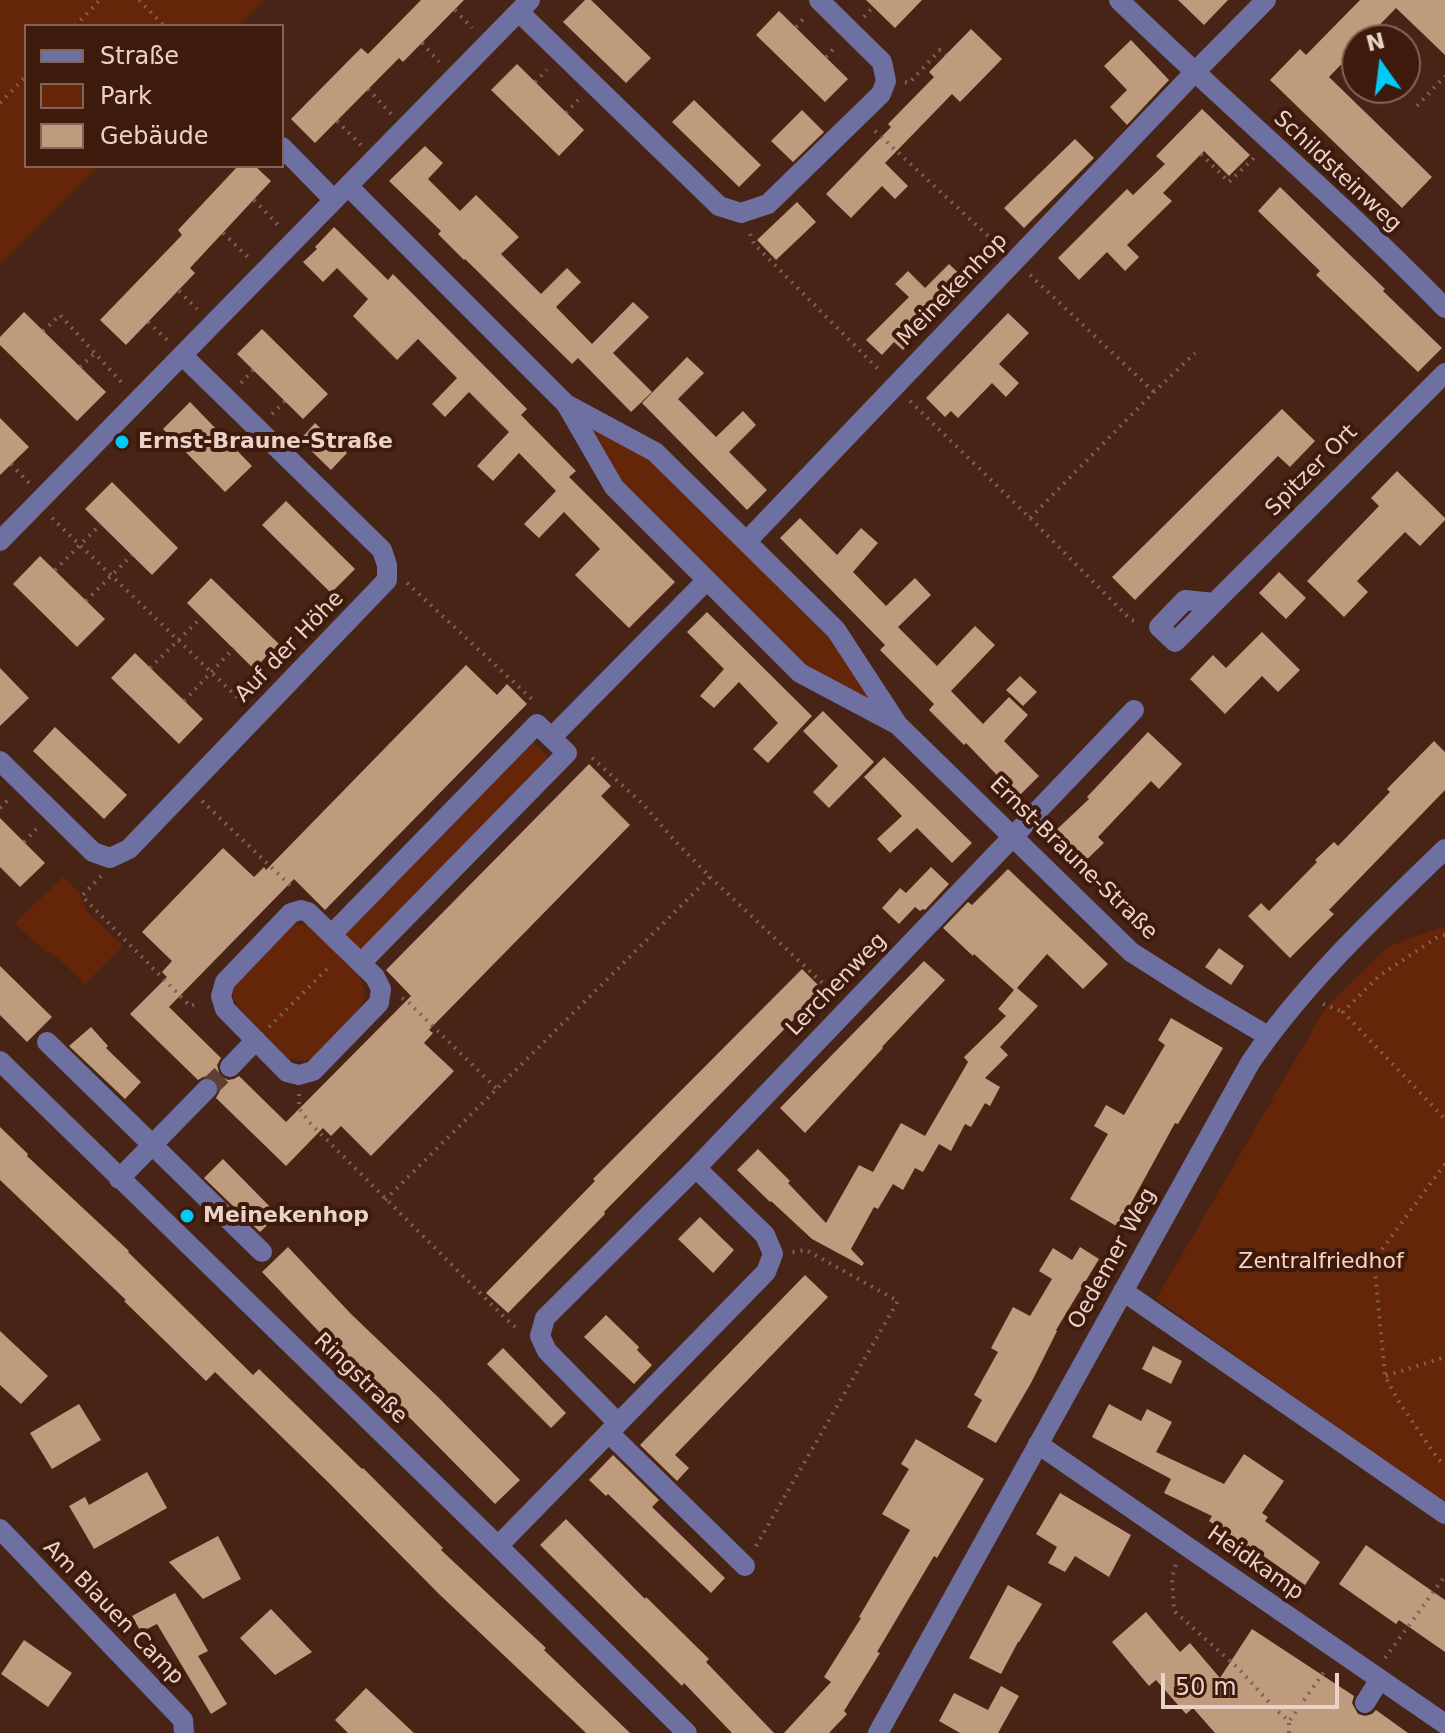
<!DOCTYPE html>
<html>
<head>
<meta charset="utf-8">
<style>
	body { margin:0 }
	#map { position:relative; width:1445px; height:1733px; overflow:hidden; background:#482416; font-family:"DejaVu Sans",sans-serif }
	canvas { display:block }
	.legend { position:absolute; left:24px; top:24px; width:260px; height:144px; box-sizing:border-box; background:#3d1a0c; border:2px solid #826458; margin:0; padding:10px 14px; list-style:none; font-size:24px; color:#ead2c9 }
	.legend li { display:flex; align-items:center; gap:16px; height:40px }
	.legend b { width:40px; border:2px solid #826458 }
	.north { position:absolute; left:1341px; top:24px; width:80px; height:80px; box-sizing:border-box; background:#3d1a0c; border:2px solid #826458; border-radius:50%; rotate:346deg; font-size:22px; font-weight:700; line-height:32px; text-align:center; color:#ead2c9 }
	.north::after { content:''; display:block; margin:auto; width:28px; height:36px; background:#00cbf8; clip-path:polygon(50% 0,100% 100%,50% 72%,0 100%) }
	.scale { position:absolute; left:1161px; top:1673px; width:178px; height:36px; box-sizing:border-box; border:4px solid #ead2c9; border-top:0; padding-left:10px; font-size:24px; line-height:28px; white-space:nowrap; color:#ead2c9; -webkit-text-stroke:6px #3d1a0c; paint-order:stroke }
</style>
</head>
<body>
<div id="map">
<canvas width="1445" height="1733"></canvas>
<ul class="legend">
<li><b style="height:10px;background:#6d70a1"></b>Straße</li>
<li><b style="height:22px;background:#642508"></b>Park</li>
<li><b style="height:22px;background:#bf9b7d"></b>Gebäude</li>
</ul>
<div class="north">N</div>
<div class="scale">50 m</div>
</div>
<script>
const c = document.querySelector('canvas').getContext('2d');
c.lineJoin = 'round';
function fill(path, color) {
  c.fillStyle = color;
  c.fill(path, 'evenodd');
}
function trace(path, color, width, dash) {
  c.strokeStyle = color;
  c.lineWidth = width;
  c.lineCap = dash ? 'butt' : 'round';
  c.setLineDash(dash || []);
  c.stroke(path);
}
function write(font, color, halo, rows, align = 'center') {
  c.font = font + ' "DejaVu Sans",sans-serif';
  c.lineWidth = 8;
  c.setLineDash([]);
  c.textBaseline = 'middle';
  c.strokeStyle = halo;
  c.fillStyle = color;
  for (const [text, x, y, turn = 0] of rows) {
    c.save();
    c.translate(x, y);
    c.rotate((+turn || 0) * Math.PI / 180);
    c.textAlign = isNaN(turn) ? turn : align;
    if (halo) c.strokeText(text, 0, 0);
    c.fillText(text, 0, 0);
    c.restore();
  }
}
fill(new Path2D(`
	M0,0h265l-26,26h-213v140h73l-99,99z
	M582,420l72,40 176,173 50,75 -74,-41 -186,-184z
	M530,739l21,21 -190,194 -21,-21z
	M63,877l16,16 7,17 37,36 -38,38 -28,-27 -16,-9 -26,-25z
	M296,924l13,1 51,51 5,18 -5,18 -41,43 -15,6 -15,-2 -52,-53 -5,-13 3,-14 48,-49z
	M1445,926v578l-289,-205 170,-292 63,-61z`), '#642508');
fill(new Path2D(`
	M421,0h43l-61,62 -4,-4 -84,85 -24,-24 70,-71 7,6z
	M585,0h6l60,58 -25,25 -63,-61z
	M866,0h56l-27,28z
	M1178,0h50l-24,25z
	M1360,0h85v55l-49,-47 -31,32h-8v8l-28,29 103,100 -30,31 -132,-128 30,-31 6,6z
	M779,11l69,68 -23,23 -69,-67z
	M971,29l31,30 -42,43 -8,-8 -67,69 23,23 -13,13 -13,-13 -31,32 -25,-24 65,-67 -3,-3 46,-47 -5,-5z
	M1131,40l38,40 -42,45 -17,-18 17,-17 -23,-24z
	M517,64l67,66 -25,26 -68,-66z
	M694,100l67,65 -22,22 -67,-65z
	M1202,109l48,46 -21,21 -25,-25 -41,42 9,8 -45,44 12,12 -14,14 -18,-19 -28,28 -21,-22 69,-69 6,6 32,-31 -9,-8z
	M802,110l22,22 -31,30 -22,-21z
	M1075,139l19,19 -70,70 -20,-20z
	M425,146l18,17 -15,16 32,32 16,-16 43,42 -18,17 40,40 26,-26 14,14 -25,25 36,37 41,-42 16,15 -36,36 39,39 -21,20 -53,-54 -6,6 -107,-105 -1,1 -26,-26 3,-3 -52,-50z
	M238,166h17l16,15 -81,87 5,5 -69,72 -26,-25 82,-85 -4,-5z
	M1280,187l105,102 -2,2 59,57 -24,24 -102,-97 4,-4 -62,-60z
	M797,202l19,20 -40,38 -19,-20z
	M334,227l54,53 5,-6 134,135 -6,6 55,56 -7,6 106,105 -46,46 -54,-53 25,-26 -36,-37 -25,26 -15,-14 32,-33 -37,-38 -26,28 -16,-15 32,-34 -40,-40 -24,25 -13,-13 25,-26 -39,-39 -21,21 -44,-44 15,-17 -31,-31 -14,14 -20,-20 14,-13 -2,-2z
	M949,264l20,19 -66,67 -9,-8 -12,13 -16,-15 43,-43 -14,-13 13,-13 17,17z
	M24,312l82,80 -29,29 -77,-76v-8z
	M1008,313l21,20 -30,31 20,19 -13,14 -14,-14 -34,35 -7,-7 -6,6 -19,-19z
	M262,329l66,65 -25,25 -66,-65z
	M687,357l17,16 -26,26 38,38 27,-26 13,14 -27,27 38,38 -20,20 -105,-107z
	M190,402l62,64 -27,26 -62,-63z
	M1282,409l33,32 -25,26 -12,-11 -143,144 -23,-23z
	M0,418l29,29 -29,28z
	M315,423l32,30 -16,17 -31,-30z
	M1397,471l48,47v2l-25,26 -15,-14 -48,49 11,11 -24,25 -37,-36 72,-75 -8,-8z
	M112,482l66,66 -26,27 -67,-66z
	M286,501l69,68 -24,24 -69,-68z
	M800,518l37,37 24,-27 17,15 -25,29 33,34 29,-28 16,17 -33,32 39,39 38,-40 20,19 -44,46 32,33 26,-27 19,18 -24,26 35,35 -21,21 -52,-54 -2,2 -35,-35 5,-6 -54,-54 5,-5 -105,-107z
	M40,556l65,63 -28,28 -64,-63z
	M1279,572l27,26 -20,21 -27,-26z
	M211,578l68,66 -25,25 -67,-66z
	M707,612l105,104 -44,47 -15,-14 25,-26 -39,-41 -25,26 -14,-12 24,-27 -37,-37z
	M1262,632l38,38 -22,22 -16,-16 -37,38 -35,-35 23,-24 13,13z
	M135,653l68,66 -24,25 -68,-66z
	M466,665l31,30 10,-11 20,20 -202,206 -31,-31 -125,128 52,51 -4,7 3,11 8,4 6,-1 5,-3 47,46 125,-126 -25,-26 203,-206 22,22 -10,10 29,29 -201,205 4,3 -9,10 30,28 -83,85 -30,-30 -10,10 -8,-8 -37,38 -70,-68 4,-7 -3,-11 -8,-4 -6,1 -5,3 -68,-66 37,-37 -5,-5 10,-11 -30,-29 81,-84 31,29 10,-10 2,3z
	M0,668l29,30 -29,28z
	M1020,676l17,16 -14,14 -17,-16z
	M823,711l51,51 -45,46 -16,-16 25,-26 -35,-35z
	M55,727l72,68 -23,24 -71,-68z
	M1148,732l34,32 -23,25 -8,-8 -53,56 6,6 -22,21 -30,-30 37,-35 -2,-2z
	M1434,741l11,11v38l-116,120 5,4 -44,44 -42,-42 13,-13 8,8 48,-49 -2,-2 19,-18 4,4 52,-54 -3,-3z
	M884,757l88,86 -20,20 -35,-35 -27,25 -13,-14 25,-23 -38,-39z
	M0,818l45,45 -25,24 -20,-20z
	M931,867l18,17 -24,26 -2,-1 -3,2 -5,-4 -16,17 -17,-16 18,-20 6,5z
	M1008,869l100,95 -25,25 -36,-35 -30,34 21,18 -38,41 8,8 -23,23 15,9 -10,19 -5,-3 -14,24 -6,-3 -14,27 -12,-7 -16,28 -8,-4 -12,22 -10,-6 -15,25 -4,-2 -23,42 13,14 -2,3 -50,-27 -41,-38 -1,1 -33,-32 21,-21 32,32 -2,2 38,40 33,-58 14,7 28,-49 24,13 43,-74 -4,-5 42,-41 -8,-7 16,-19 -40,-36 -1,2 -30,-28 25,-26 4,3z
	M1219,948l25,18 -13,19 -26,-18z
	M924,961l21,19 -63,67 1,1 -78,85 -25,-25z
	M0,966l52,51 -25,25 -27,-27z
	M802,969l21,21 -219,222 1,2 -97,99 -22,-20 109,-112 -2,-2z
	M1171,1018l52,30 -45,76 -3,-1 -57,104 -48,-28 38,-65 -14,-8 12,-21 18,10 41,-70 -7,-5z
	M91,1027l17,19 -2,2 35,34 -16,17 -56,-53z
	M0,1127l28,27 -1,2 102,95 -1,1 125,123 6,-6 103,100 1,-1 80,80 -2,2 105,98 -2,2 86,83h-44l-147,-139 -109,-110 -115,-112 -9,9 -82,-80 2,-1 -126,-120z
	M223,1159l55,56 -18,17 -56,-54z
	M700,1217l34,33 -21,23 -35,-34z
	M288,1247l63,67 87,83 82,83 -25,24 -82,-83 -87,-82 -64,-67z
	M1080,1247l19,12 -43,71 1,1 -26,52 -35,60 -29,-16 15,-27 -8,-5 24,-43 -7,-4 22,-41 17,9 22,-37 -13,-8 14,-23 19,12z
	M805,1275l23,22 -153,158 14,13 -12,13 -37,-36z
	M606,1315l33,32 -2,3 15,15 -18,19 -50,-47z
	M0,1331l48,45 -27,28 -21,-19z
	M1153,1346l29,15 -11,23 -29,-15z
	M503,1348l63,65 -15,15 -64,-64z
	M79,1404l22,36 -49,29 -22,-36z
	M1109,1404l32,17 6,-12 25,13 -16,30 68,32 20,-30 40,27 -22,32 6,4 -3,4 55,41 -15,23 -57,-40 -1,2 -38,-26 3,-5 -48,-23 7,-14 -79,-42z
	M916,1439l68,40 -47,79 -3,-2 -57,96 3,1 -36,58 3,3 -18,19h-45l47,-51 -7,-5 37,-59 -2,-1 51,-87 -28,-16 27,-45 -8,-5z
	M613,1455l46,45 -7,7 73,71 -14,15 -103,-99 -2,2 -17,-16z
	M147,1472l20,36 -73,41 -25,-43 16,-9 4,8z
	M1060,1493l71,42 -22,42 -34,-21 -10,16 -17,-9 9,-16 -21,-13z
	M566,1519l79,80 1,-2 63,62 -3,3 68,71h-42l-48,-50 -2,3 -142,-141z
	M218,1536l23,43 -38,20 -34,-37z
	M1366,1545l79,55v52l-46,-32 -3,4 -57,-40z
	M1008,1585l34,19 -23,38h-1l-17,32 -32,-16z
	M175,1593l33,58 -10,5 29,48 -16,10 -54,-90 -16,8 -9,-16z
	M271,1609l41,43 -37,23 -35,-37z
	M1146,1612l34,40 10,-9 30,35 32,-49 102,67 -2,7 6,11 7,2 7,-2 4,-4 32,23h-193l-22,-25 -7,6 -30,-34 -7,6 -37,-44z
	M24,1640l48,33 -24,34 -47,-33z
	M1001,1686l18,10 -21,37h-38l-21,-12 15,-28 34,17z
	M366,1688l48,45h-66l-13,-13z`), '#bf9b7d');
trace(new Path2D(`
	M207,1089l23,-22`), '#603e31', 20, [20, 10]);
trace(new Path2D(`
	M139,0l25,26
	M455,10l17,18
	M864,17l9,-10
	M75,26l25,-26
	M796,27l10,-11
	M422,43l17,19
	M826,57l10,-11
	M535,82l12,-12
	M905,82l4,1 31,-33 6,5
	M368,89l23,25
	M0,103l26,-27
	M1417,106l28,-30
	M566,113l12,-13
	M337,121l24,24
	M875,131l125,116
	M1201,154l28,28 28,-27
	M254,200l26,27
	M223,233l27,26
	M750,234l4,10 127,128
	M1030,275l124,117
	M179,291l18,18
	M148,322l19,18
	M43,331l17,-16 63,69
	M80,367l15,-14
	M241,383l12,-13
	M910,401l120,117 101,102 8,2
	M272,414l13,-13
	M11,464l18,19
	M52,518l189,183
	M1030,518l124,-126 41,-39
	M55,570l46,-46
	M407,583l128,119
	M86,601l46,-46
	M150,668l52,-51
	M184,701l50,-53
	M202,801l92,88
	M0,808l8,-8
	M24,842l15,-16
	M101,876l-19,20 108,110 10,-3
	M710,877l123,116
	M1445,935l-9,3 -57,38 -36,36 102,107
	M402,998l5,3 90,88
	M1323,1004l20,8
	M269,1027l62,-62
	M299,1094v14l10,14 198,198 12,10
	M1445,1164l-71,96 11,116 14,26 39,57 7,6
	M385,1200l325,-323 -36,-37 -30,-35 -55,-50
	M1386,1376l59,-19
	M756,1546l142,-245 -92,-51 -14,2
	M1176,1565l-4,12 2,34 65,58 36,40 14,12v12
	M1385,1658l60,-82
	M1290,1720l36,-51`), '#806054', 4, [2, 6]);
trace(new Path2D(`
	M1119,0c107,104 222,201 326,308
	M519,12l200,194 22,7 27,-9 113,-110 5,-13 -4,-19 -63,-62
	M282,147l52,53
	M348,186l218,218 48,83 186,186 96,51
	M566,404l89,48 181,178 62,95 233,227 66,42 71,42
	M0,541l530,-541
	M747,541l447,-468 72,-73
	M1214,603l-29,-3 -26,27 16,15 270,-269
	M551,738l156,-158
	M0,761l93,91 17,6 19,-9 258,-269v-15l-5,-15 -200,-195
	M301,910l7,2 67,65 6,12 -2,14 -66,68 -14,4 -12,-3 -62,-63 -4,-13 4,-14 66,-69z
	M332,934l205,-210 30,29 -206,210
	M47,1042l215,210
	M0,1061l498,485 189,187
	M230,1067l26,-27
	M119,1179l88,-90
	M1123,1291l322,223
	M618,1423l-71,-72 -7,-15 5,-18 151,-150 438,-458
	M609,1433l136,133
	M1038,1444l407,280
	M0,1529l183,191 1,13
	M498,1546l268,-274 7,-18 -8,-19 -69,-67
	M1365,1703l15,-24
	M878,1733l372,-670c54,-80 126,-147 195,-214`), '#6d70a1', 20);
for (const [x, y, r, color] of [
	[122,442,8,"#00cbf8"],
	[187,1216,8,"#00cbf8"]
]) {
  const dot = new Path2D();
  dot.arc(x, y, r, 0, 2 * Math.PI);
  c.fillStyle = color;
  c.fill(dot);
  trace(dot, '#3d1a0c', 3);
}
write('22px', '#ead2c9', '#3d1a0c', [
	["Schildsteinweg",1337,172,43],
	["Meinekenhop",953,290,-46],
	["Spitzer Ort",1312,471,-45],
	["Auf der Höhe",290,647,-46],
	["Ernst-Braune-Straße",1073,859,44],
	["Lerchenweg",837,985,-46],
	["Oedemer Weg",1113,1259,-61],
	["Ringstraße",360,1379,44],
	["Heidkamp",1255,1564,35],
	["Am Blauen Camp",113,1613,46]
]);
write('bold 22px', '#ead2c9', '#3d1a0c', [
	["Ernst-Braune-Straße",138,442],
	["Meinekenhop",203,1216]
], 'left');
write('22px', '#fed2c1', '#3d1a0c', [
	["Zentralfriedhof",1321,1262]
]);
</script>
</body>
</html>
